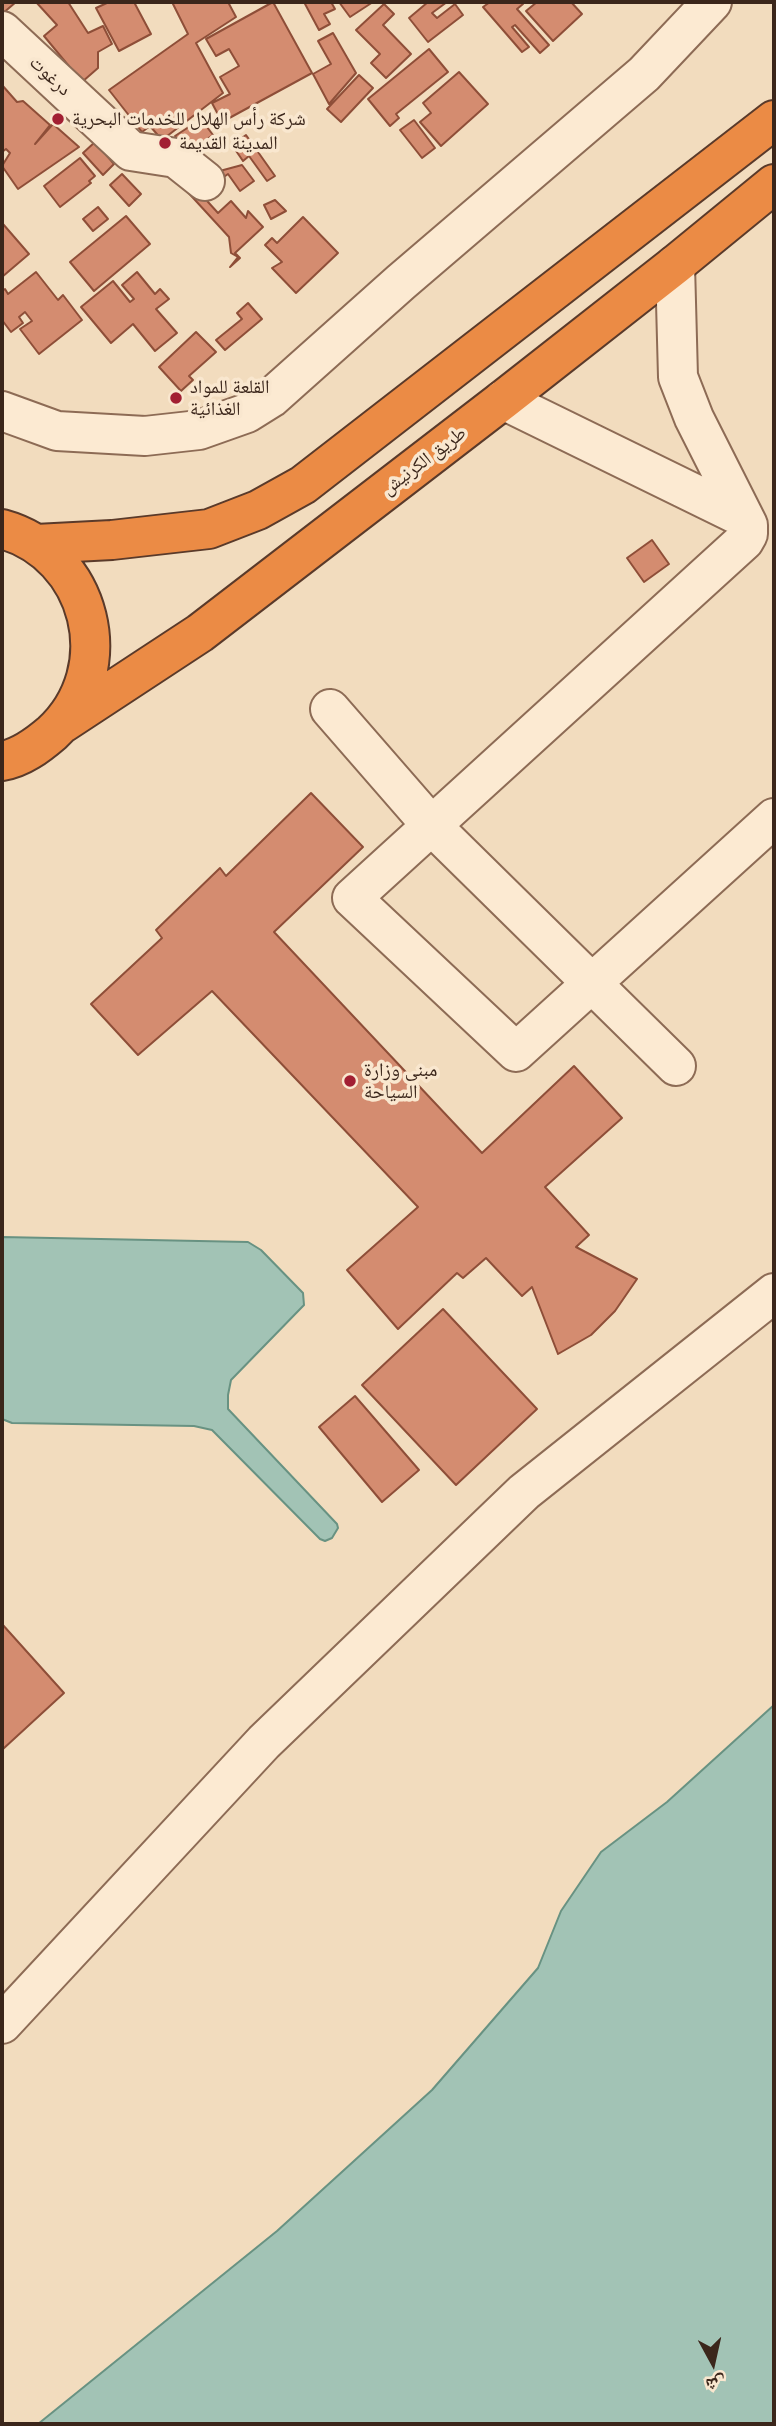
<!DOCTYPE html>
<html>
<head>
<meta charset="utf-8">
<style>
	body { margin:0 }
	#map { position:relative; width:776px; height:2426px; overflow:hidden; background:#f2dcbe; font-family:"Roboto Serif","Noto Naskh Arabic",serif }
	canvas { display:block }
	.frame { position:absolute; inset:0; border:4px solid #3b261b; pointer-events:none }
	.north { position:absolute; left:678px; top:2328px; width:70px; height:70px; -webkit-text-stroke:5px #f9e7cf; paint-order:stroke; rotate:172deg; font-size:19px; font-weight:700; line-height:28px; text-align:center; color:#3b261b }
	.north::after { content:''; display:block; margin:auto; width:24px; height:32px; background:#3b261b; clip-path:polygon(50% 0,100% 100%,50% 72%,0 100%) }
</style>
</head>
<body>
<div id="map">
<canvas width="776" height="2426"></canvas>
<div class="frame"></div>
<div class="north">ش</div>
</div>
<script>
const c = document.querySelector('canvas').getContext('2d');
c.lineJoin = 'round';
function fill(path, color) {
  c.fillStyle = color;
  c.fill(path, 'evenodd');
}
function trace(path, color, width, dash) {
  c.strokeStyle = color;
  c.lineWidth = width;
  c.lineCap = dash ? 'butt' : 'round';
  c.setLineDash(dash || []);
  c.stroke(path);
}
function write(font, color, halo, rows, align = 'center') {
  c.font = font + ' "Roboto Serif","Noto Naskh Arabic",serif';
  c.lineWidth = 7;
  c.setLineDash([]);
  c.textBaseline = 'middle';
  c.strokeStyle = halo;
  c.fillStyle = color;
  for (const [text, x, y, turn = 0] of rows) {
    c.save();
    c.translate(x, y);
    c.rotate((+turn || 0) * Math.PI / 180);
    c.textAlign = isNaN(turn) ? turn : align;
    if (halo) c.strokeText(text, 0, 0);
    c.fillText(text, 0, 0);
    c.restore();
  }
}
const water = new Path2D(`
	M2,1237l246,5 13,8 42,43 1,12 -73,75 -3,15v14l109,115 1,4 -6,10 -7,3 -5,-2 -108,-109 -18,-4 -182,-3 -10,-4z
	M774,1705v719h-736l239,-193 155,-141 106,-122 23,-57 40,-59 66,-50z`);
fill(water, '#a2c3b5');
trace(water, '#689282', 2);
const building = new Path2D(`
	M2,2h14l-14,12z
	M36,2h32l20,31 15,-7 9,18 -14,8v16l-16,14 -38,-46 13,-11z
	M109,2h25l17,32 -32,17 -23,-43z
	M172,2h56l8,15 -40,26 27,50 -61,47 -12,-14 -8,6 -33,-42 79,-56z
	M273,2l39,71 -90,49 -10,-19 18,-9 -10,-17 19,-11 -10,-17 -13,7 -10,-17z
	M304,2h27l4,7 -11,5 6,10 -11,6z
	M339,2h34l-23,15z
	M428,2h19l-15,11 5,5 18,-14 8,11 -35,27 -19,-24z
	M490,2h31l2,2 -6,5 32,36 -9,8 -25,-28 -3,2 17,20 -7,5 -39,-45z
	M537,2h34l11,12 -29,27 -27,-30z
	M384,4l10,10 -11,11 28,29 -25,24 -15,-15 9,-9 -24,-24z
	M333,33l23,40 -27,31 -16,-30 18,-10 -13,-23z
	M429,49l19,23 -52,42 3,4 -9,8 -22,-27z
	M459,72l29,32 -47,42 -21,-24 11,-9 -8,-10z
	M359,75l14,13 -32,34 -14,-13z
	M2,85l15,17 6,-1 27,24 -15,19 18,-20 26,23 -61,42 -16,-23 8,-13 -4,-4 -4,3z
	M201,119l12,16 -16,11 19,26 26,-7 12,16 -14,10 -12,-17 -17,12 -36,-50z
	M414,120l21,28 -13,10 -22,-28z
	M246,135l29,41 -8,5 -18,-25 -6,5 -11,-16z
	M95,142l19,22 -11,11 -20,-22z
	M80,158l15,18 -6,5 2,2 -31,24 -16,-21z
	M180,171l38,42 13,-12 15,17 2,-7 15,16 -28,26 5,5 -10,9 8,-10 -7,-4 -2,-16 -56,-61z
	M122,174l19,20 -12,12 -19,-21z
	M275,200l11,11 -15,8 -7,-14z
	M98,207l10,12 -15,12 -10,-12z
	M126,216l24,28 -56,47 -24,-29z
	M303,217l35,36 -42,40 -24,-25 10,-6 -17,-17 7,-7 5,5z
	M3,224l26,30 -27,23v-52z
	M36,272l22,28 5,-5 19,25 -43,34 -19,-25 12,-8 -7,-9 -6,5 4,6 -12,9 -9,-12v-29l3,-2 3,5z
	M137,272l18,22 5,-5 9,10 -13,10 21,24 -22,18 -22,-27 -22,19 -30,-36 32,-26 17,21 4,-3 -12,-14z
	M248,303l14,16 -37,31 -9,-10 26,-21 -5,-6z
	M196,332l20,20 -27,24 4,4 -12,11 -22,-24z
	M652,540l17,24 -25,18 -17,-24z
	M311,793l52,54 -89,85 208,221 92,-87 48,52 -77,69 44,48 -13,12 61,32 -22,32 -24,24 -33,19 -26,-67 -10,9 -36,-38 -23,20 -6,-5 -59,56 -51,-59 71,-63 -206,-216 -74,64 -47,-51 71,-66 -6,-8 64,-62 6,8z
	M443,1309l94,100 -81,76 -94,-100z
	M355,1396l64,74 -37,32 -63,-75z
	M2,1624l62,69 -61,56 -1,-1z`);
fill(building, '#d48c70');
trace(building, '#8e4e38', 2);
const minor = new Path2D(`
	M2,31l129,120 45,7 29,23
	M675,265l3,112 16,41 54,107v9l-4,7 -392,357 164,154 258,-234
	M503,400l239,117
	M2,411l55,20 88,5 54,-6 48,-17 24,-15 130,-116 243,-208 68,-72
	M330,709l101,116 245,241
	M2,2024l262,-282 260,-250 250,-199`);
const highway = new Path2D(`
	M2,529c90,25 119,140 50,204 -14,12 -31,25 -50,28
	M36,544l76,-4 97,-11 49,-19 45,-25 471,-365
	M63,723l137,-90 303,-233 172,-135 99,-81`);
trace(minor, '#8d6b55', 42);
trace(highway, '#5a3a2a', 42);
trace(minor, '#fcead2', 38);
trace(highway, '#eb8b45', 38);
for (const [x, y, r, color] of [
	[58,119,7,"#a21f32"],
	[165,143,7,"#a21f32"],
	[176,398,7,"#a21f32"],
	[350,1081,7,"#a21f32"]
]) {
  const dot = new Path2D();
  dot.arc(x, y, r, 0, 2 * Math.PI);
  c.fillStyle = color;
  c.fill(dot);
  trace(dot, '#f9e7cf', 2.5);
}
write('19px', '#3b261b', '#f9e7cf', [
	["درغوت",50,76,43],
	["طريق الكرنيش",424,461,-37]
]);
write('19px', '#3b261b', '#f9e7cf', [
	["شركة رأس الهلال للخدمات البحرية",72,119],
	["المدينة القديمة",179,143],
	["القلعة للمواد",190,387],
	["الغذائية",190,409],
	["مبنى وزارة",364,1070],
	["السياحة",364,1092]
], 'left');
</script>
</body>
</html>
